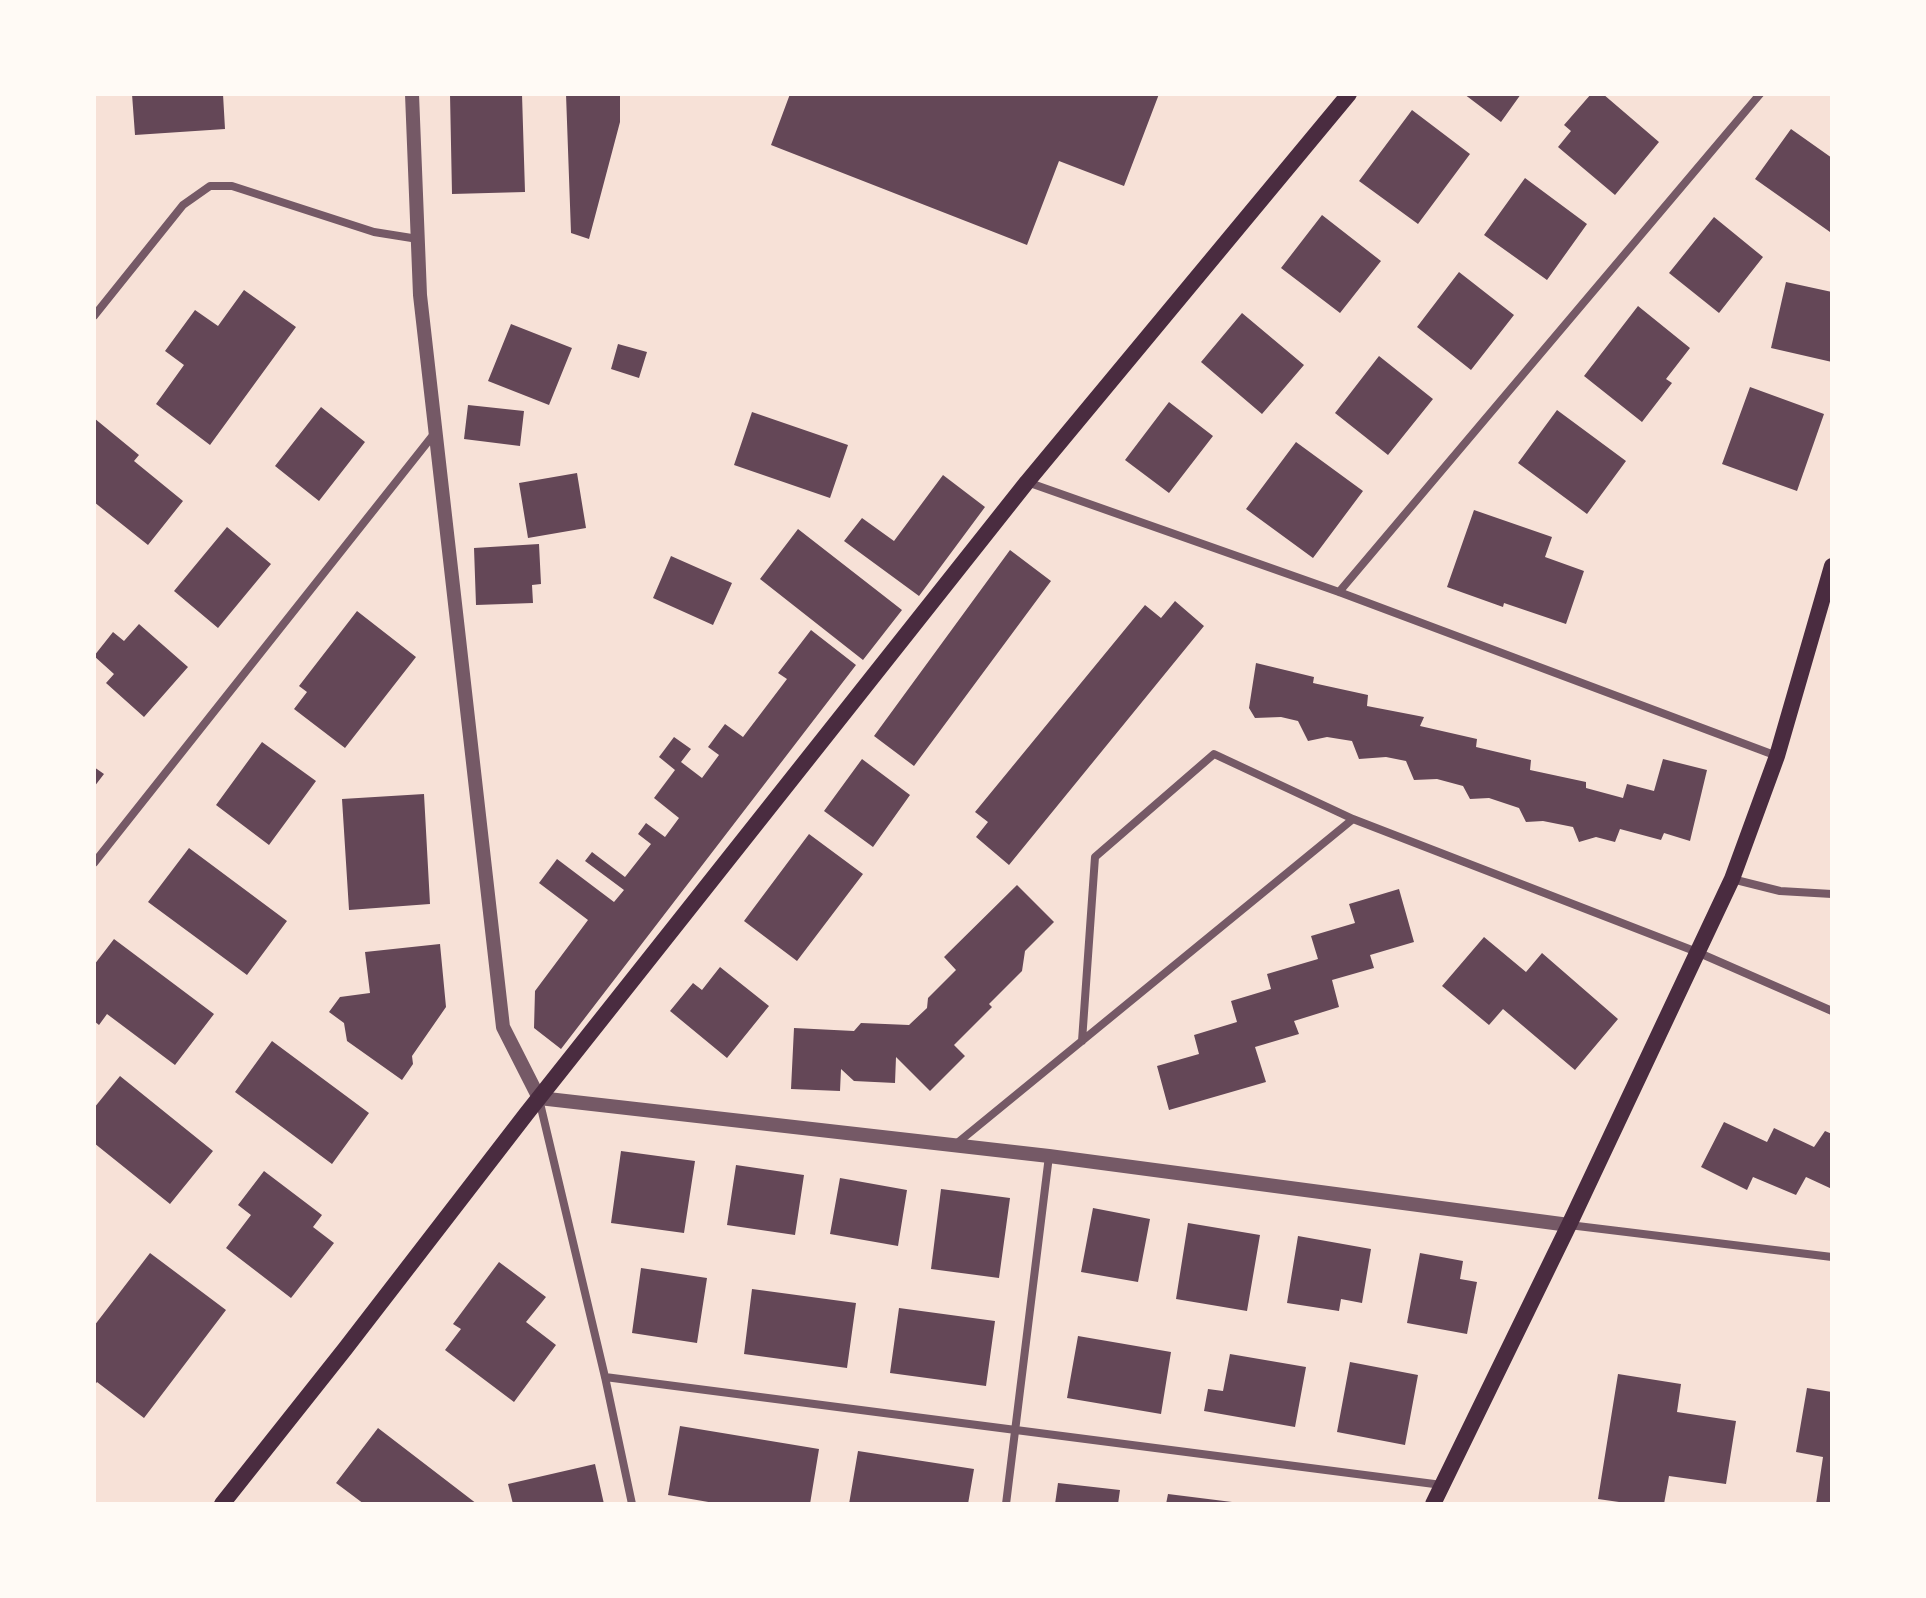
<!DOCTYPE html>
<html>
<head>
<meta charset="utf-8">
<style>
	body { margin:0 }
	#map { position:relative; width:1926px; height:1598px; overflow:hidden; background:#f7e1d7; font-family:"Times New Roman",serif }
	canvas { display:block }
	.frame { position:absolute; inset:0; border:96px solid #fffaf5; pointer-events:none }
</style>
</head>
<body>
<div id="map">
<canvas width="1926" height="1598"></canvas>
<div class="frame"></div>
</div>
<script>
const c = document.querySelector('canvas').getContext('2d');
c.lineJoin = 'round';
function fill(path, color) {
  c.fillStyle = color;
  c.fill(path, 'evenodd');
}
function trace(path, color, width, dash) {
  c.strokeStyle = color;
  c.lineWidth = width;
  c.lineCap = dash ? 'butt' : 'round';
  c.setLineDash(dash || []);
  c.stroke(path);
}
fill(new Path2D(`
	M132,94h91l2,35 -90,6z
	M450,94h72l3,98 -73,2z
	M566,94h54v28l-31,117 -18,-6z
	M790,94h369l-35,92 -65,-25 -32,84 -256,-100z
	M1464,94h57l-20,28z
	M1591,94h12l56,48 -44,53 -57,-48 13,-16 -7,-6z
	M1412,110l58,44 -52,70 -59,-43z
	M1791,129l41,29v71l-2,3 -75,-53z
	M1525,178l62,46 -40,56 -63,-45z
	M1322,215l59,46 -41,52 -59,-45z
	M1714,217l49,40 -44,56 -50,-40z
	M1459,272l55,43 -43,55 -54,-43z
	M1786,282l46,10v70l-61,-14z
	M244,290l52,37 -86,118 -54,-41 28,-39 -19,-14 30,-41 23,16z
	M1638,306l52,42 -24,31 6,4 -30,39 -58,-46z
	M1242,313l62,52 -42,49 -61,-52z
	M511,324l61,24 -23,57 -61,-24z
	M618,344l29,8 -8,26 -28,-9z
	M1379,356l54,43 -45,56 -53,-42z
	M1750,387l74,27 -27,77 -75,-27z
	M1169,402l44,34 -44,57 -44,-33z
	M468,405l56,6 -4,35 -56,-7z
	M321,407l44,35 -46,59 -44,-35z
	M1557,410l69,51 -39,53 -69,-51z
	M752,412l96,33 -18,53 -96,-33z
	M94,418l45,37 -5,6 49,40 -35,44 -54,-43z
	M1296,442l67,49 -50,67 -67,-49z
	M577,473l9,55 -58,10 -9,-55z
	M943,475l42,32 -66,89 -75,-55 18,-23 32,23z
	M1474,510l78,27 -7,20 39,14 -18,53 -62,-21 -1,4 -56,-20z
	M227,527l44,37 -53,64 -44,-37z
	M798,529l104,81 -39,50 -103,-81z
	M539,544l2,40 -9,1 1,18 -57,2 -2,-57z
	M1010,550l41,31 -137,185 -40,-30z
	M671,556l61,27 -19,42 -60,-27z
	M1175,601l29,25 -195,239 -33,-28 12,-15 -13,-10 170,-207 16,13z
	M357,611l59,46 -71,91 -51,-39 13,-17 -8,-6z
	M139,624l49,43 -44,50 -38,-34 8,-9 -20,-18 19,-24 11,9z
	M811,630l45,35 -295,384 -27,-21 1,-37 53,-71 -49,-37 18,-24 57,43 10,-12 -39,-29 7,-9 33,25 26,-33 -13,-10 8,-11 19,14 14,-19 -25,-20 21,-28 -16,-13 15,-20 17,12 -10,13 21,16 17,-23 -11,-8 17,-23 18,13 44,-58 -9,-6z
	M1256,663l58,14 -1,6 55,12 -1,11 57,11 -4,9 57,13 -1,8 55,13 -1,10 56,12v6l37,10 4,-14 27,7 9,-32 44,11 -17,71 -26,-8 -3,7 -41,-11 -5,13 -19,-5 -17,5 -6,-15 -30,-6 -17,1 -7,-14 -30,-10 -19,1 -7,-13 -26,-7 -23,1 -8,-19 -20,-4 -27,2 -7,-18 -25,-4 -19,4 -10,-20 -17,-4 -26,1 -6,-10z
	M262,742l54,39 -47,64 -53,-40z
	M862,759l48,36 -37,52 -49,-36z
	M94,767l10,7 -10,13z
	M424,794l6,110 -81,6 -7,-111z
	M809,834l54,40 -66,87 -53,-40z
	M189,848l98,73 -40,54 -99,-73z
	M1017,885l37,37 -29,29 -3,20 -33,33 3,3 -38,38 11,11 -35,35 -34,-34 -1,26 -41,-2 -13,-12 -1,22 -49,-2 3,-61 60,3 7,-8 48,2 18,-17 1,-10 28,-28 -12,-13z
	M1399,889l15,53 -44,13 4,13 -42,12 7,27 -45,14 5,13 -44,13 11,35 -97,28 -12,-44 42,-12 -5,-19 43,-13 -6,-21 40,-12 -4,-15 51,-15 -7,-23 44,-13 -6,-19z
	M1484,937l42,35 16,-19 76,66 -43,51 -72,-61 -14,16 -47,-39z
	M114,939l100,75 -39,51 -68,-51 -8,11 -5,-4v-56z
	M440,944l6,63 -34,49 1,8 -11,16 -55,-39 -3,-18 -15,-11 11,-15 30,-4 -5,-41z
	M720,967l49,39 -42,52 -57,-47 23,-28 9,7z
	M272,1041l97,72 -37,51 -97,-72z
	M120,1076l93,75 -43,53 -76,-61v-35z
	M1724,1122l43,20 7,-14 40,19 11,-16 7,3v55l-26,-12 -10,18 -43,-18 -6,13 -46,-23z
	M621,1151l74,10 -11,72 -73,-10z
	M736,1165l68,10 -9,60 -68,-10z
	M264,1171l58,44 -9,12 21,16 -43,55 -65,-50 25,-33 -13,-10z
	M840,1178l67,12 -9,56 -68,-12z
	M941,1189l69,9 -11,80 -68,-9z
	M1093,1208l57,11 -12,63 -57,-10z
	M1188,1223l72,12 -13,76 -71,-12z
	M1298,1236l73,13 -9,54 -21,-4 -2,12 -52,-8z
	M150,1253l76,57 -82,108 -47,-36 -3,4v-60z
	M1420,1253l43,8 -3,18 17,3 -10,52 -60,-11z
	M499,1262l47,35 -20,25 30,23 -42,57 -69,-52 16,-21 -8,-5z
	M641,1268l66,10 -10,65 -65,-10z
	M752,1289l104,14 -9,65 -103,-14z
	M899,1308l96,13 -9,65 -96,-13z
	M1078,1336l93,16 -10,62 -94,-16z
	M1230,1354l76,13 -11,60 -91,-16 4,-22 15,2z
	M1350,1362l68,13 -13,70 -68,-13z
	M1618,1374l63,10 -4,28 59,9 -10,63 -57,-8 -5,28h-31l-35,-5z
	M1807,1388l25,4v112h-16l7,-47 -27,-5z
	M680,1426l139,23 -9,55h-90l-52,-9z
	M378,1428l99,76h-113l-28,-21z
	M858,1451l116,18 -6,35h-119z
	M595,1464l9,40h-91l-5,-20z
	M1058,1483l62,7 -2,14h-63z
	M1168,1494l64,8v2h-66z`), '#644757');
trace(new Path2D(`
	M94,316l89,-111 27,-19h22l142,46 44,7
	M1027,482l312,110 438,164
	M1339,592l421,-498
	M94,863l340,-429
	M1732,879l48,12 52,3
	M1082,1041l13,-184 119,-103 139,65
	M539,1099l66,278 27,127
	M956,1144l397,-325 344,133 135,59
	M1569,1225l263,32
	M605,1377l837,108
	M1006,1504l43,-348`), '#755966', 8);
trace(new Path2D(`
	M412,94l8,201 83,732 36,71 510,58 520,69`), '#755966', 14);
trace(new Path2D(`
	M222,1504l123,-155 182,-236 500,-631 322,-388
	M1433,1504l136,-279 163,-346 45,-123 55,-190`), '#4a2c40', 16);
</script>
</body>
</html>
